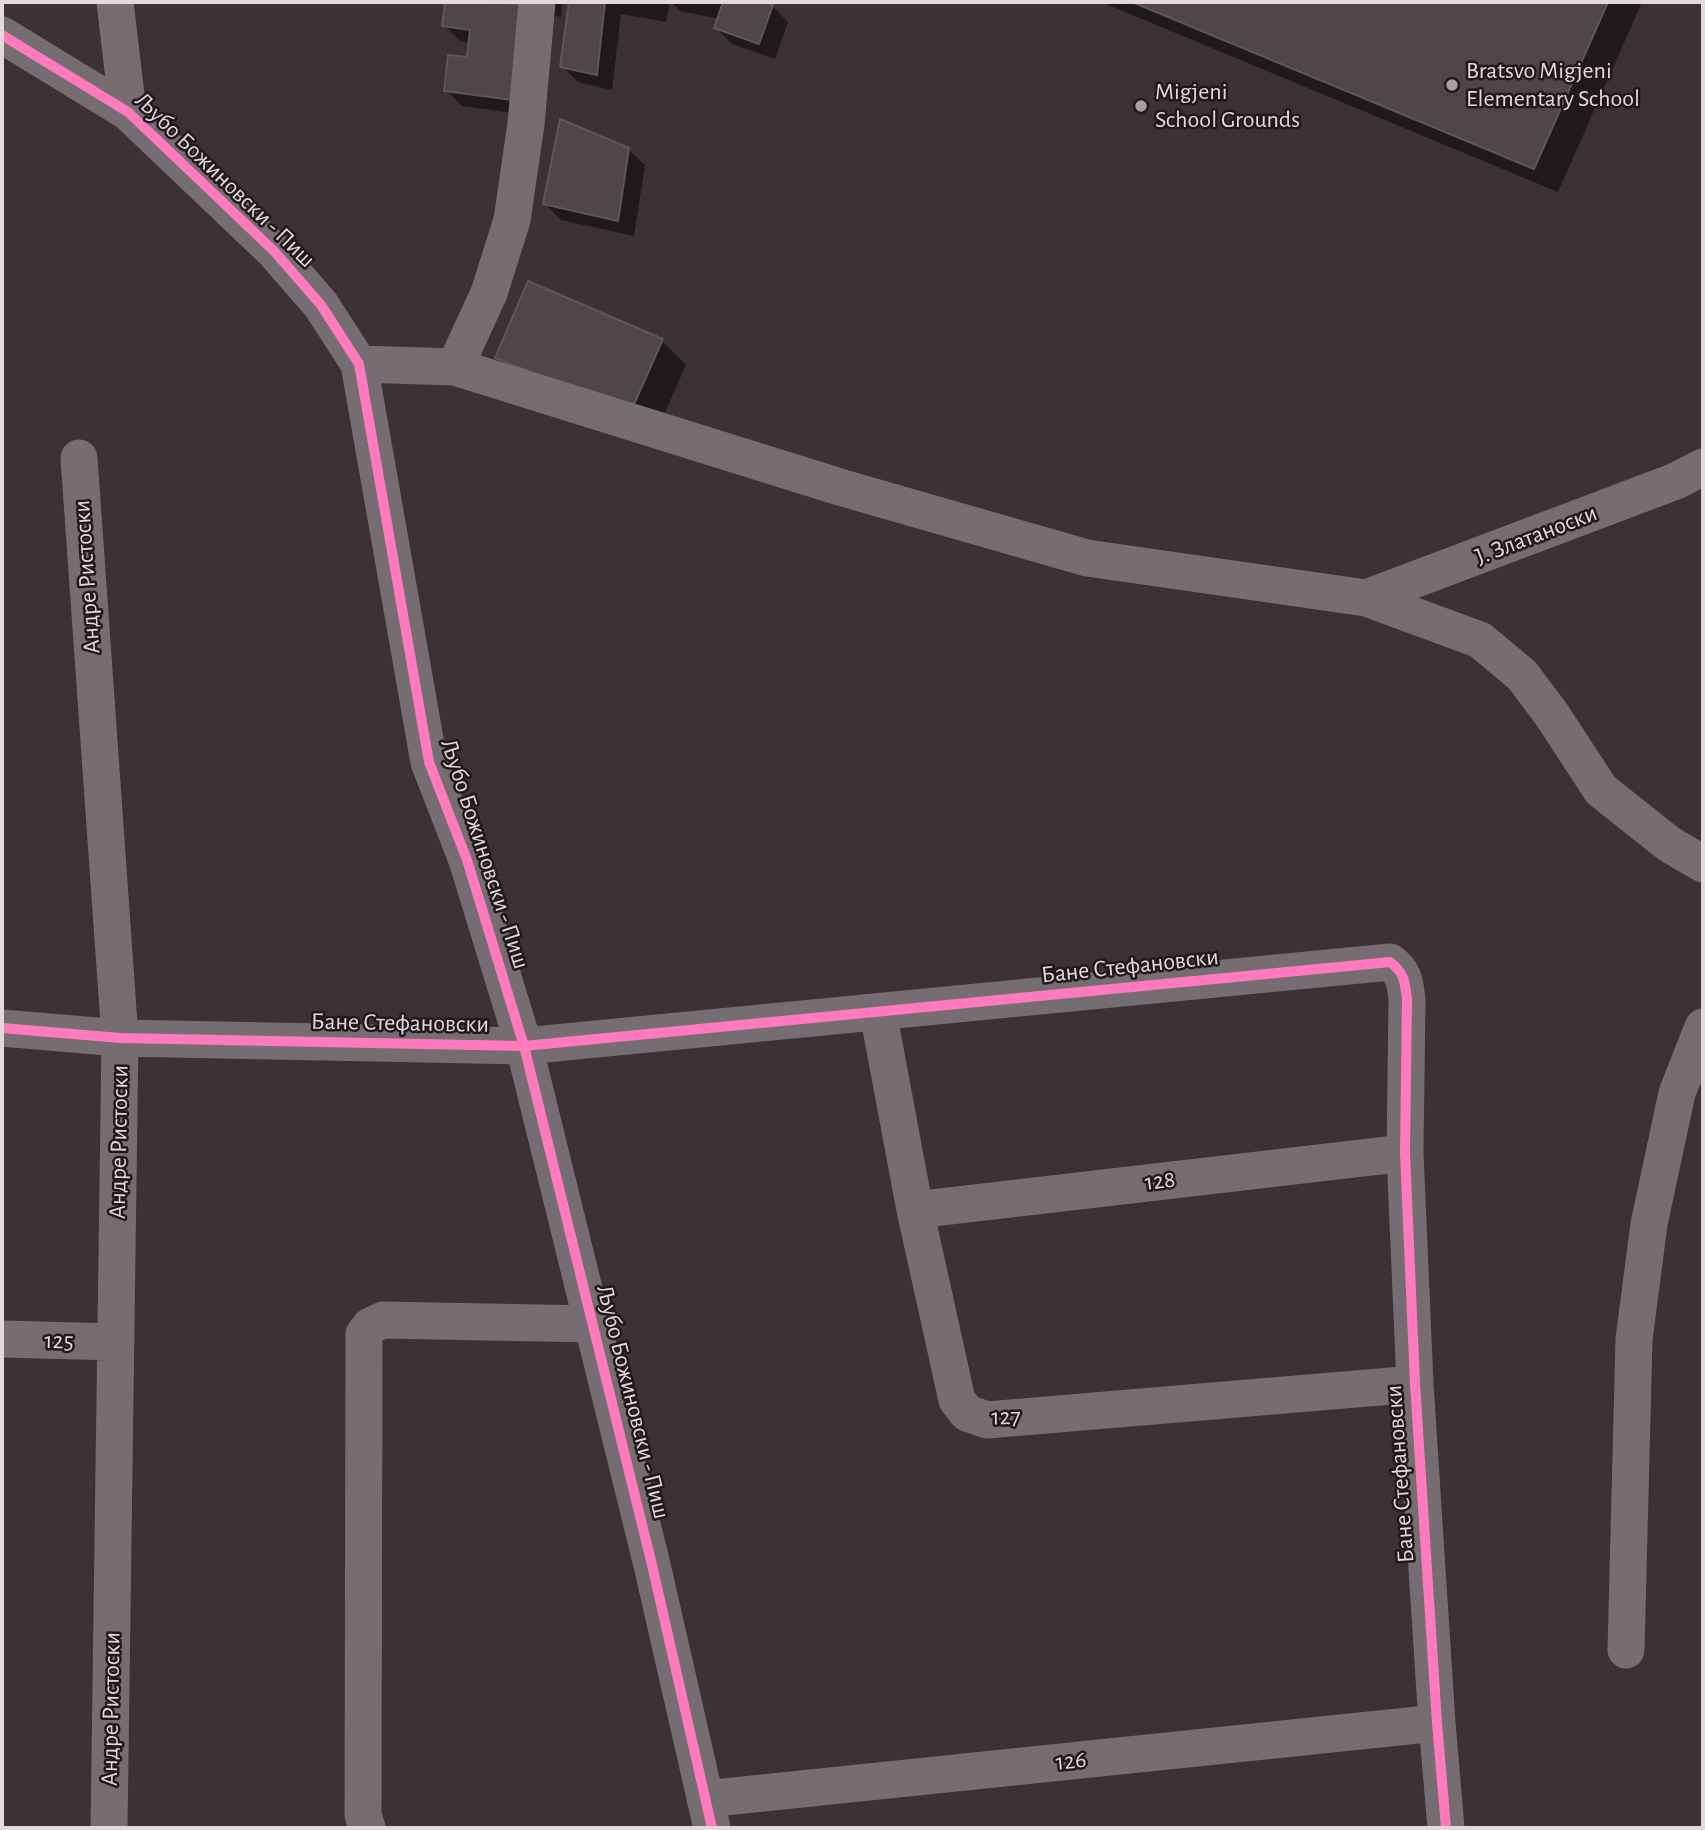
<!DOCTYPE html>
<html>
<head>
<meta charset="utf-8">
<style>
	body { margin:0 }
	#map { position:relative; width:1705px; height:1830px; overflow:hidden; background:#3b3136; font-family:"Alegreya Sans",sans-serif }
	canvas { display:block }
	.frame { position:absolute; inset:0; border:4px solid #e4d8de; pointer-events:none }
</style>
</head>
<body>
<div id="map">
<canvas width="1705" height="1830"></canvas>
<div class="frame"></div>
</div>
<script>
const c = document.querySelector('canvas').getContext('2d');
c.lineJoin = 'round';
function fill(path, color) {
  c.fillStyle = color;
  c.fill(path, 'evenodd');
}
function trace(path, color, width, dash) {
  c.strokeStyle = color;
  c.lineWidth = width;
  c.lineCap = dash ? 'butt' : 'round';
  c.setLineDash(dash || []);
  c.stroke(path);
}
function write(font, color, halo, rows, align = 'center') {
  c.font = font + ' "Alegreya Sans",sans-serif';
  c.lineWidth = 5;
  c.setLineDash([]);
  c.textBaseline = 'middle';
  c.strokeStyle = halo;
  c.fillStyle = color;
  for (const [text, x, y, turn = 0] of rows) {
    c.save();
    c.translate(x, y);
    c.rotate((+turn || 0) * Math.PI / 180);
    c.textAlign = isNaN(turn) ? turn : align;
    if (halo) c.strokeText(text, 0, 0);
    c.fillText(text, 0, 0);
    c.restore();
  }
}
fill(new Path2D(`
	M447,2h115l-1,15 -29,-5 -4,103 -66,-9 -16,-16 22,-31 2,-16 -10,-2 -16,-16z
	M569,2h101l-4,20 -45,-8 -9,76 -34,-8 -16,-16z
	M671,2h88l13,4 16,16 -13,37 -43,-15 -16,-16 4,-9 -40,-8z
	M1101,2h541l-84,190z
	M628,149l17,16 -11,71 -73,-16 -16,-16z
	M662,341l24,24 -31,69 -133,-53 -24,-24z`), '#0007');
const building = new Path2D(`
	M445,2l81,2 -13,96 -69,-9 4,-36 19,2 3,-27 -28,-4z
	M569,2h36l-8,73 -37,-8z
	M723,2h41l9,3 -14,39 -45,-16z
	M1132,2h476l-74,167z
	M560,119l69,29 -11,73 -75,-17z
	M528,281l135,58 -32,72 -136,-53z`);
fill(building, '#4e464a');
trace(building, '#5e565a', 2);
trace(new Path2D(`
	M115,2l13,110
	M2,35l126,77 146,139 47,54 38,59 70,398 38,98 57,186 128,519 60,263
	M359,364l96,3 388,121 244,70 279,40 114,42 42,35 30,40 49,75 68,54 34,20
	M455,367l34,-74 23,-73 14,-96 11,-122
	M79,458l41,580 -11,790
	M1366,598l310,-117 27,-14
	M878,1012l37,198 42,190 10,13 20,7 428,-36
	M2,1028l118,10 404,8 866,-84c14,10 15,20 17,37l-2,154 10,231 22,339 9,105
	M915,1210l490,-57
	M2,1339l114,3
	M1626,1650l8,-311 15,-115 28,-131 26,-66
	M705,1799l732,-76
	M367,1828l-4,-13 1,-481 6,-8 13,-6 209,4`), '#756d71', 37);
trace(new Path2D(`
	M2,35l126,77 146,139 47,54 38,59 70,398 38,98 57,186 128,519 60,263
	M2,1028l118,10 404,8 866,-84c14,10 15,20 17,37l-2,154 10,231 22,339 9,105`), '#fd7abc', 10);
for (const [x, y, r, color] of [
	[1452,85,7,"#a99ea3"],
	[1141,106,7,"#a99ea3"]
]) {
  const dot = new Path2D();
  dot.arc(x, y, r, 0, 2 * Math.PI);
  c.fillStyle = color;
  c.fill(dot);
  trace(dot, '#21181c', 2.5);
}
write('24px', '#e4d8de', '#21181c', [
	["Bratsvo Migjeni",1466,71],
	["Elementary School",1466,99],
	["Migjeni",1155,92],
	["School Grounds",1155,120]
], 'left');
write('24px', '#e4d8de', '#21181c', [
	["Љубо Божиновски - Пиш",225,180,44],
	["Ј. Златаноски",1536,535,-21],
	["Андре Ристоски",87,577,-94],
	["Љубо Божиновски - Пиш",485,854,72],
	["Бане Стефановски",1130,966,-6],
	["Бане Стефановски",400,1023,1],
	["Андре Ристоски",119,1142,-89],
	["128",1160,1181,-7],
	["125",59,1341,1],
	["Љубо Божиновски - Пиш",633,1402,76],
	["127",1006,1417,-1],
	["Бане Стефановски",1400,1474,-94],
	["Андре Ристоски",111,1709,-89],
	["126",1071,1761,-6]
]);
</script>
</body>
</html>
